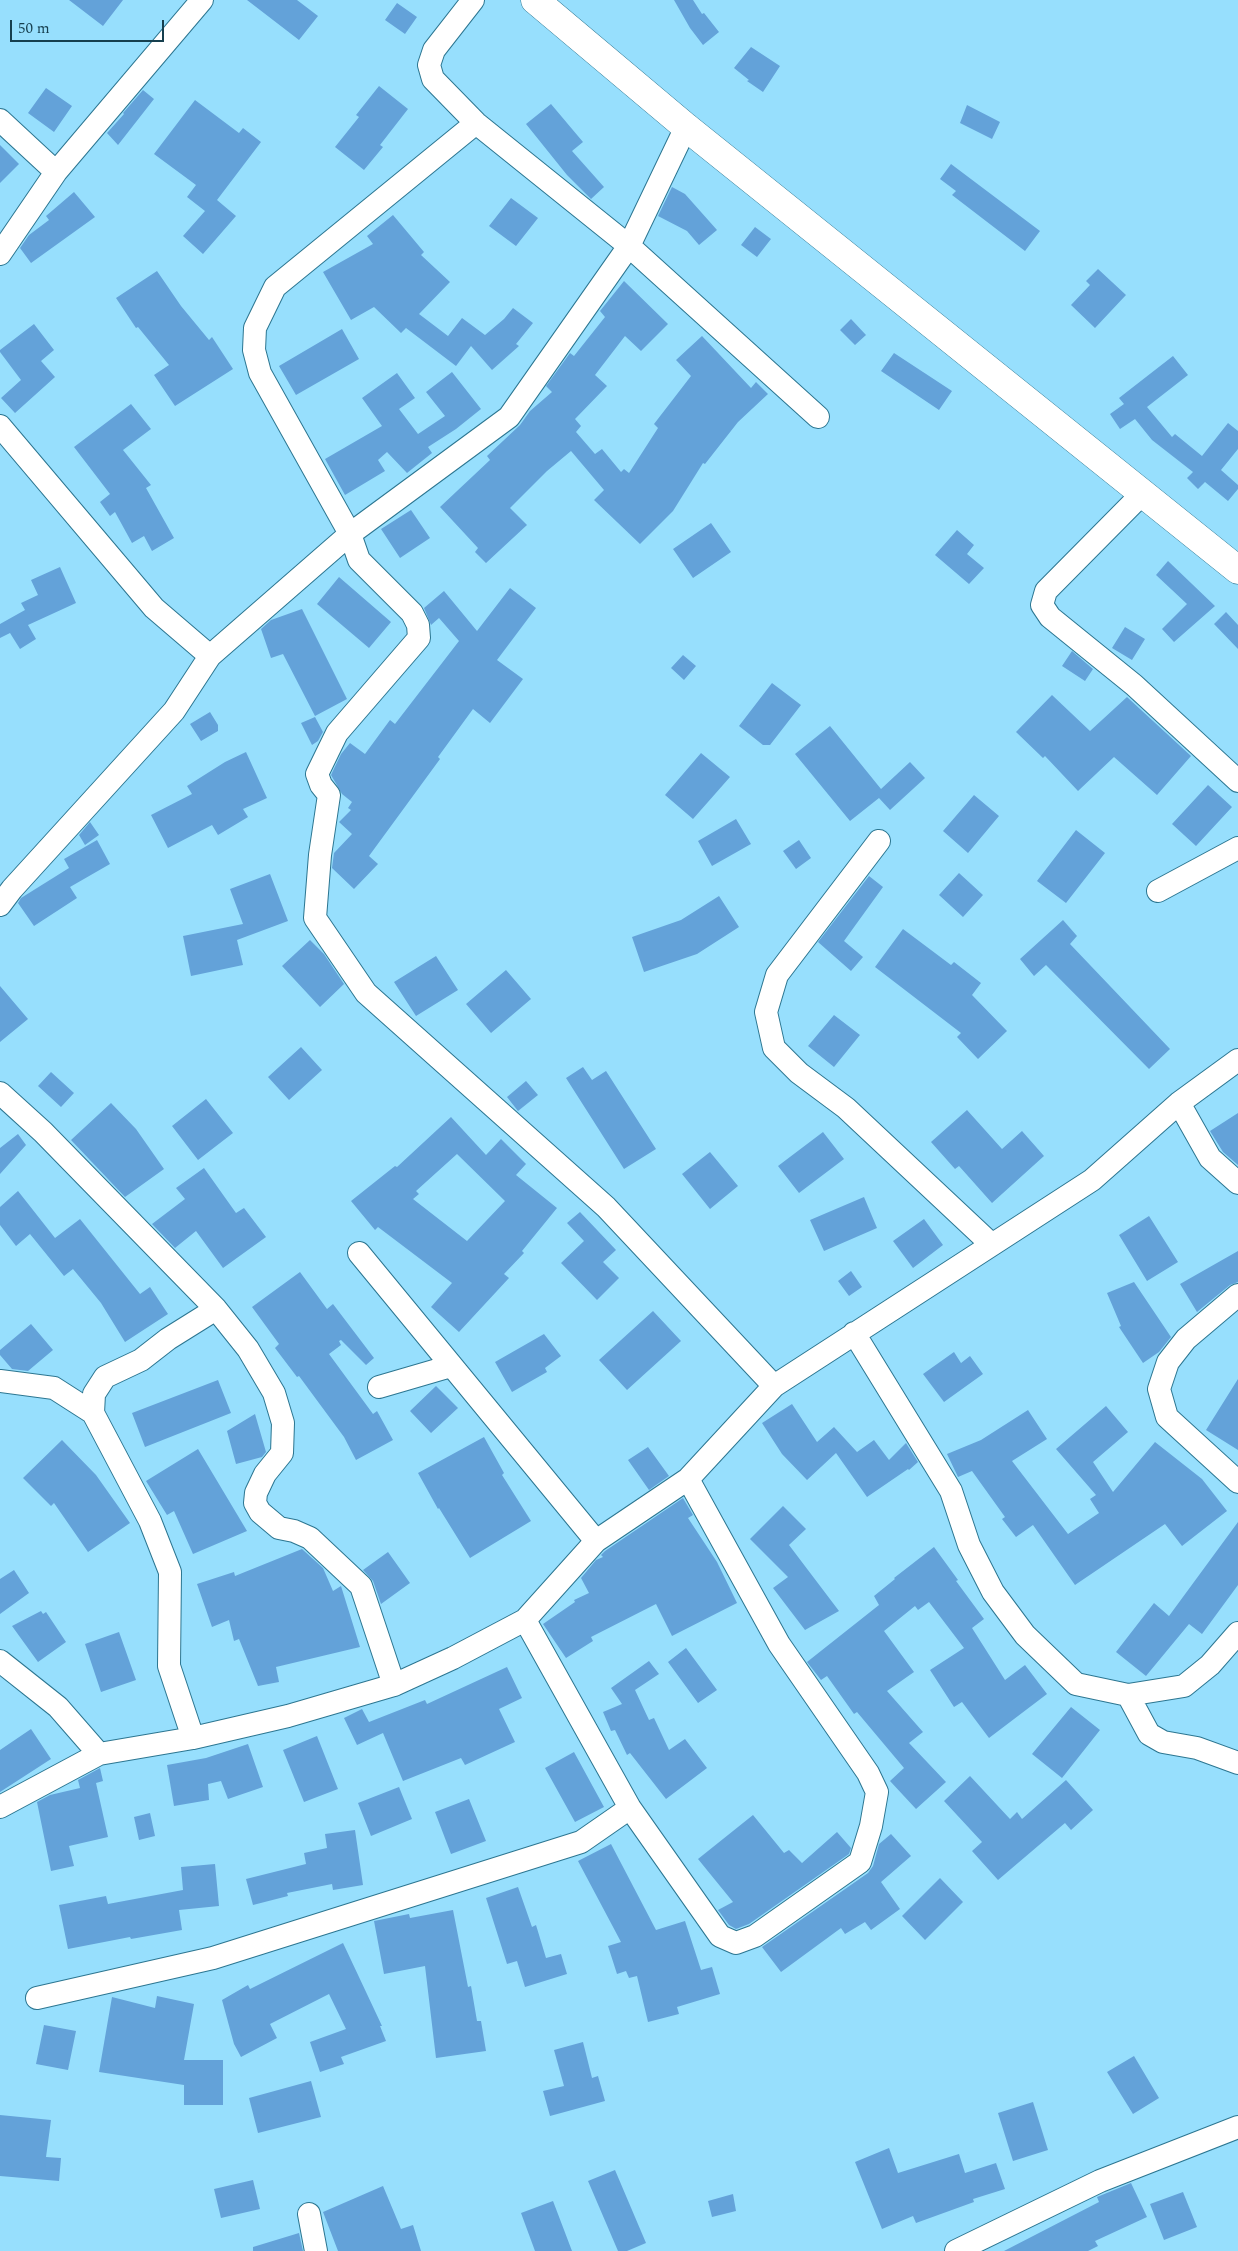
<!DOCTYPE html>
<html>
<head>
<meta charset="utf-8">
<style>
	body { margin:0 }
	#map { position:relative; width:1238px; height:2251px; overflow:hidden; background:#97dffd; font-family:Spectral,serif }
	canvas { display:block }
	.scale { position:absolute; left:10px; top:20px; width:154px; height:22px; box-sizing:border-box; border:2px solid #163f4e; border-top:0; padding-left:6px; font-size:15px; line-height:18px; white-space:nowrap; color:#163f4e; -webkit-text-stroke:4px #97dffd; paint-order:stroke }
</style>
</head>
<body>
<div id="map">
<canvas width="1238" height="2251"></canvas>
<div class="scale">50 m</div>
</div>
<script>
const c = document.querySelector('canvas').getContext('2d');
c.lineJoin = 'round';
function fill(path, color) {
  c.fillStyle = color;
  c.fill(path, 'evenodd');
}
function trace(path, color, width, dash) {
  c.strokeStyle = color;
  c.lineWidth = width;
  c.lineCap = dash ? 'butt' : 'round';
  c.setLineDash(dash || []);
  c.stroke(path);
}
fill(new Path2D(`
	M69,0h54l-20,26z
	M247,0h50l21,16 -19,24z
	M674,0h19l9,14 2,-1 15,19 -16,13 -13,-17z
	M397,3l20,14 -12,17 -20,-14z
	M751,47l29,19 -17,26 -16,-11 2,-1 -15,-12z
	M379,86l29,23 -28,36 3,2 -19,23 -29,-23 24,-30 -3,-2z
	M46,88l26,18 -18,26 -26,-19z
	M143,90l11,9 -36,46 -11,-12 17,-19 -1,-1z
	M195,100l44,33 4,-5 18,14 -44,58 19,16 -33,38 -20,-18 22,-25 -18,-14 9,-12 -42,-31z
	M551,104l32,38 -11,9 32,36 -13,12 -24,-24 -41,-51z
	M967,105l33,17 -8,17 -32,-16z
	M0,145l19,19 -19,19z
	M951,164l89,67 -15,20 -73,-56 4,-4 -16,-12z
	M672,187l13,7 32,36 -18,15 -12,-14 -29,-15z
	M74,192l21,25 -64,46 -11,-15 9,-13 20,-15 -3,-4z
	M511,198l27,20 -22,28 -27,-20z
	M393,215l31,37 -3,3 29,27 -31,32 29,22 14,-18 23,17 19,-16 9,-11 20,15 -17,21 3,2 -27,24 -21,-24 -15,20 -50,-38 -5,5 -27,-26 -23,13 -28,-48 50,-28 -6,-8z
	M755,227l16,12 -14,18 -16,-12z
	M1098,269l28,26 -31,33 -24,-23 19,-20 -4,-4z
	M157,271l24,35 28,34 3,-3 21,32 -58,37 -21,-31 15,-10 -31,-38 -2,1 -20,-30z
	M624,281l44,43 -27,27 -16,-15 -30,39 12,11 -32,33 6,7 -5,6 19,22 7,-5 19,23 3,-3 5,4 29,-45 -4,-4 37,-48 -15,-16 26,-24 49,52 5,-6 12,12 -30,28 -33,42 -2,-1 -30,48 -33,33 -46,-44 10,-10 -33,-39 -24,20 -37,37 17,17 -41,38 -11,-11 3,-4 -38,-41 50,-47 -3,-4 33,-31 10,-14 22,-19 -6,-6 24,-33 4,3 31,-39 -5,-6z
	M851,319l15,16 -11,10 -15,-15z
	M34,324l20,26 -13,11 14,16 -40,36 -14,-15 20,-18 -21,-28v-2z
	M342,329l17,30 -63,36 -17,-29z
	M894,353l58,38 -13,19 -58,-39z
	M1173,356l15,19 -41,32 25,30 3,-3 27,22 26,-33 10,8v18l-17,21 17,15v4l-10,12 -23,-19 -7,7 -11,-11 6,-6 -41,-32 -17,-21 -15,10 -10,-15 14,-10 -5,-6z
	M452,372l29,37 -25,20 -28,18 4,6 -25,20 -20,-21 -9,8 7,11 -40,24 -20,-36 57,-33 -20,-28 35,-25 18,25 -16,11 19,25 27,-18 -19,-24z
	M131,404l20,25 -28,21 28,35 -5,3 28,50 -22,13 -8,-15 -12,7 -17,-31 -5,4 -10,-14 10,-8 -36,-47z
	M411,510l19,28 -30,20 -19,-29z
	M711,523l20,29 -38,26 -20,-29z
	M957,530l17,15 -7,9 17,14 -15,16 -34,-29z
	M1168,561l47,45 -41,36 -12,-13 25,-25 -31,-29z
	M60,567l16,36 -48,22 8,14 -16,10 -10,-16 -10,5v-14l25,-14 -4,-7 17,-8 -7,-15z
	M339,577l52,45 -22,26 -52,-44z
	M510,588l26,20 -39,52 26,19 -33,44 -17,-14 -35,48 2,2 -71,97 9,8 -24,25 -22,-21 2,-15 18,-19 -13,-12 12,-12 -3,-2 4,-6 -10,-8 -11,-19 10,-21 9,-11 15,11 25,-34 5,4 64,-83 -20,-23 -8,7 -7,-17 20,-17 33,40z
	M302,609l45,90 -32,17 -32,-62 -12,4 -10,-29 10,-9z
	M1226,612l12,13v24l-24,-25z
	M1125,627l20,12 -13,21 -20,-12z
	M1072,651l21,18 -8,12 -23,-15z
	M683,655l13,11 -12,14 -13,-12z
	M772,683l29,22 -31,40h-7l-24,-19z
	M1052,695l38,36 37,-34 64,59 -34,39 -43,-38 -36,34 -33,-35 -2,2 -27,-26z
	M210,712l8,13v6l-17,10 -11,-17z
	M315,717l8,15 -5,9 -6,4 -11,-22z
	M830,726l51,63 29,-27 15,16 -35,32 -11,-12 -29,23 -55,-67z
	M246,752l21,46 -24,11 5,8 -30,18 -6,-10 -44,23 -17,-33 41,-21 -5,-8 38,-24z
	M701,753l29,24 -37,42 -28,-24z
	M1208,785l24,22 -36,39 -24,-22z
	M974,795l25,21 -31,37 -25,-22z
	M736,819l15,25 -39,22 -14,-25z
	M90,822l9,13 -14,10 -6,-10z
	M1076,830l29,23 -39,50 -29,-22z
	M97,840l13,24 -40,23 7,11 -43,28 -16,-23 3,-5 48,-30 -5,-9z
	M799,840l12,18 -15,11 -13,-18z
	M959,873l24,22 -20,22 -24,-22z
	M270,874l18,47 -51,19 6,25 -52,11 -8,-40 60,-12 -13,-35z
	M869,876l14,11 -39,54 19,16 -12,14 -33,-29z
	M719,896l20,31 -42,27 -53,18 -12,-35 49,-17z
	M1063,920l14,16 -7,8 100,105 -21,20 -103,-104 -12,11 -14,-17z
	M903,929l48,36 3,-3 27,21 -9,12 35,36 -29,28 -21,-22 4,-4 -86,-66z
	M310,940l14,14 20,30 -24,23 -38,-41z
	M436,956l22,34 -42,26 -22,-34z
	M506,970l25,29 -40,34 -25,-29z
	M0,986l28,33 -28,23z
	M834,1015l26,20 -26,32 -26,-21z
	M301,1047l21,23 -33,30 -21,-23z
	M583,1067l9,13 14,-9 50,78 -32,20 -58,-91z
	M51,1072l23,21 -13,14 -23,-21z
	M526,1081l12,14 -20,16 -11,-14z
	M206,1099l27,34 -35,27 -26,-34z
	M111,1103l25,26 28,40 -39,28 -54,-57z
	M967,1110l35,39 20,-18 22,25 -52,47 -33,-37 -4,3 -24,-27z
	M1238,1113v52l-15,-13 -13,-21z
	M451,1117l35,38 15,-16 25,25 -10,11 41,33 -35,43 2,2 -20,21 5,4 -50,54 -28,-25 21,-24 -74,-56 -3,3 -24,-29 44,-35 2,1zM457,1154l48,47 -38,40 -54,-42 6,-5 -3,-3z
	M823,1132l21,27 -45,34 -21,-27z
	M18,1134l8,11 -26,29v-26z
	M710,1152l28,34 -28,23 -28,-35z
	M204,1168l32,45 8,-5 22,29 -43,31 -27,-37 -21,17 -23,-24 33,-25 -9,-11z
	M18,1191l37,47 25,-19 60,75 10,-7 18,27 -43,28 -24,-39 -28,-34 -9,7 -34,-42 -14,12 -16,-21v-18z
	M864,1197l13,31 -53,23 -14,-31z
	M580,1212l36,38 -13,12 16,16 -22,22 -36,-37 23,-22 -17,-18z
	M1149,1216l29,46 -31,19 -28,-46z
	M924,1219l19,26 -30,23 -20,-27z
	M1238,1251v31l-8,3 -33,27 -17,-28z
	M851,1271l11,16 -13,9 -11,-15z
	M300,1272l27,37 6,-5 41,54 -8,7 -25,-25 -2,1 2,4 -12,9 44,60 4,-3 16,29 -37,20 -12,-23 -45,-61 -2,1 -22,-29 4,-4 -27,-37z
	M1134,1282l37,55 -12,15 -16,11 -24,-36 2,-1 -14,-33z
	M653,1311l28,30 -54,49 -28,-30z
	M31,1324l22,26 -25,21 -16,-2 -12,-14v-5z
	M544,1334l17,22 -16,12 2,4 -35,20 -17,-30z
	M954,1352l7,11 9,-7 13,18 -39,28 -21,-28z
	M1238,1379v71l-32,-20z
	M218,1380l13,33 -86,34 -13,-34z
	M436,1386l22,22 -27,25 -21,-22z
	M792,1404l25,38 17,-15 23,25 17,-12 15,20 17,-17 12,19 -9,8 -1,-1 -41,28 -31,-44 -29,27 -25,-26 -20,-31z
	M1106,1406l22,26 -35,30 20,30 42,-50 47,37 25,32 -45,35 -17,-22 -90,61 -42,-60 -17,12 -14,-18 3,-2 -33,-46 -14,6 -11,-23 34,-14 47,-30 19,29 -35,22 56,73 31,-21 -9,-14 6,-4 -40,-46z
	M255,1414l11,38 -4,5 -26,7 -9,-33z
	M484,1437l20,36 -2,2 29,46 -61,37 -31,-50 -1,1 -20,-36z
	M62,1440l34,35 34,48 -42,29 -34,-49 -3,3 -28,-28z
	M648,1447l21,29 -20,14 -21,-30z
	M198,1449l49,82 -54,23 -19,-43 -7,4 -21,-34z
	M683,1498l10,17 -5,3 29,44 20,41 -65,33 -16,-32 -65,33 2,4 -27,17 -23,-34 32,-22 -1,-2 15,-7 -8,-15 15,-18 7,-3 -2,-2 4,-4z
	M783,1506l23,23 -17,16 50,66 -34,19 -32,-42 15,-11 -38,-38z
	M1238,1522v63l-36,49 -13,-10 -43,52 -30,-24 38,-49 15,13z
	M934,1547l24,33 -2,1 28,38 -12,9 33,52 20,-15 22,29 -58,44 -27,-36 -8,5 -24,-37 34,-22 -35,-46 -11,8 -3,-4 -31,25 30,41 -27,19 36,41 -14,11 37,39 -30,27 -26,-28 14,-13 -47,-56 -3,2 -27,-38 -6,4 -14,-18 72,-57 -5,-9 21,-17 -1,-1z
	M302,1549l21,19 10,23 8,-5 19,61 -84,20 3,15 -21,4 -19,-47 -5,2 -5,-21 -17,7 -15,-43 37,-12 1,4z
	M388,1552l22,31 -29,21 -8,-23 -10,-11z
	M14,1570l15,23 -29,21v-35z
	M41,1611l2,3 3,-2 20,30 -28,20 -26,-36z
	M119,1632l17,48 -35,12 -16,-48z
	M686,1648l31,42 -19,13 -30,-41z
	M649,1661l10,13 -24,16 14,30 5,-2 15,32 16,-11 22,29 -41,31 -36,-46 -3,2 -12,-25 -4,1 -8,-19 19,-8 -11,-16z
	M507,1667l15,31 -23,11 16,33 -50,23 -4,-7 -58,23 -20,-48 -26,12 -13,-27 18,-9 7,13 56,-22 2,4z
	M1071,1707l29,23 -38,48 -30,-24z
	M31,1729l20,30 -51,33v-42z
	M317,1736l21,53 -34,13 -21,-52z
	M248,1744l15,43 -35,12 -7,-18 -13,3 1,16 -35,6 -7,-41 39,-7z
	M574,1752l30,55 -29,15 -30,-54z
	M100,1768l3,13 -7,2 12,54 -39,9 5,20 -23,5 -14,-69 13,-7 30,-7 -2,-8z
	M970,1776l40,43 7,-7 5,7 44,-39 27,30 -22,20 -6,-7 -67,57 -26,-29 10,-9 -38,-41z
	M399,1787l13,32 -41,17 -13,-33z
	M469,1799l17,42 -35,13 -16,-42z
	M150,1813l5,23 -16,4 -5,-23z
	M753,1815l31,38 5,-3 13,13 35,-31 14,16 -2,6 -100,70 -13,5 -7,-4 -11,-15 15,-8 -35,-43z
	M355,1830l8,55 -30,5 -1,-6 -45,9 1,3 -35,9 -7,-26 60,-15 -2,-11 23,-5 -2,-14z
	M891,1834l20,22 -30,26 19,27 -29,21 -6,-8 -20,12 -4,-6 -60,44 -19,-25 106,-74 5,-7 6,-22z
	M611,1844l45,86 29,-9 16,49 11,-3 8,27 -43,13 2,7 -31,8 -11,-46 -8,2 -3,-7 -9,3 -9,-28 13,-4 -43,-81z
	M215,1864l4,42 -40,4 3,20 -51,9 -1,-2 -62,12 -9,-44 47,-9 2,8 75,-14 -2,-23z
	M940,1878l23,24 -38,38 -23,-24z
	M518,1887l14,40 4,-2 10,33 15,-4 6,20 -42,13 -8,-26 -10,3 -21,-66z
	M453,1910l15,77 3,-1 6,35h4l5,30 -50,7 -11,-92 -41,8 -10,-53 35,-7 1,4z
	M343,1943l39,83h-2l6,15 -45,16 3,7 -24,8 -10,-30 36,-13 -17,-35 -59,30 7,14 -36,19 -7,-13 -12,-44 26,-15 2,4z
	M157,1996l37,8 -10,56h39v45h-39v-20l-85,-13 13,-75 43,11z
	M44,2025l32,6 -8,39 -32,-6z
	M583,2042l9,36 6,-2 7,25 -55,15 -7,-25 21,-5 -10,-36z
	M1134,2056l25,42 -26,16 -26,-42z
	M311,2081l10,36 -63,16 -9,-35z
	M1033,2102l15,48 -35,11 -15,-48z
	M0,2115l51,5 -5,37 15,1 -2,23 -59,-5z
	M889,2148l9,25 61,-19 6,19 31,-10 9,26 -32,10 1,3 -58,21 -3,-7 -31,13 -27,-67z
	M615,2170l31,73 -19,8h-9l-30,-70z
	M253,2180l7,29 -39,9 -7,-29z
	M1131,2183l16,34 -52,24 3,5 -10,5h-84l95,-49 -2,-5z
	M383,2186l18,43 12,-4 8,26h-83l-15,-39z
	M1183,2192l14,35 -33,13 -14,-36z
	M733,2194l3,17 -24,6 -4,-16z
	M553,2201l19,50h-37l-14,-38z
	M299,2233l4,18h-50v-4z`), '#63a2d9');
const street = new Path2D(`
	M473,0l-39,50 -5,15 4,14 43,44 153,123 189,171
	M0,120l56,52
	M476,123l-201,164 -20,41 -1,22 6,23 90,161 9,26 53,53 6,12 1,13 -82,95 -20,41 4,11 8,10 -9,60 -5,63 51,75 240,214 168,179
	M0,254l56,-82 146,-172
	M0,426l154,182 56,48
	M1143,493l-97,98 -4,14 8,12 84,68 104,96
	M879,841l-102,134 -11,37 8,36 25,25 47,35 145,136
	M1158,891l80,-43
	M0,905l12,-16 162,-178 36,-55 140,-122 159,-117 120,-171 57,-119
	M0,1093l43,39 173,177 32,40 26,44 9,30 -1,30 -17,21 -9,19 -1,10 5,9 19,16 15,3 16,7 51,48 33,99
	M1179,1103l31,55 28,25
	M359,1253l237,288
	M1238,1295l-52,44 -18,23 -9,27 8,28 71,65
	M854,1333l97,158 18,54 24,47 32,43 51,49 52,11 56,-9 26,-21 28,-32
	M0,1381l54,7 39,25
	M379,1387l72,-21
	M525,1620l105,188 90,128 16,7 19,-7 105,-74 11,-36 6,-34 -9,-19 -89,-129 -91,-165
	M0,1661l58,46 41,47
	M1128,1695l21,39 14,8 34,6 41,15
	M193,1738l-24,-72 1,-94 -20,-51 -57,-108 1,-19 11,-17 36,-17 27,-21 48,-30
	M0,1807l99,-53 94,-16 95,-22 106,-31 59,-27 72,-38 71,-79 92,-62 86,-93 318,-206 87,-77 59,-43
	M37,1998l176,-40 368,-116 49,-34
	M309,2214l7,37
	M956,2251l144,-70 138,-54`);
const primary = new Path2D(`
	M535,0l151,127 552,443`);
trace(street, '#2c7691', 24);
trace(primary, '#2c7691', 29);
trace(street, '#fff', 22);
trace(primary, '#fff', 28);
</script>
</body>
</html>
